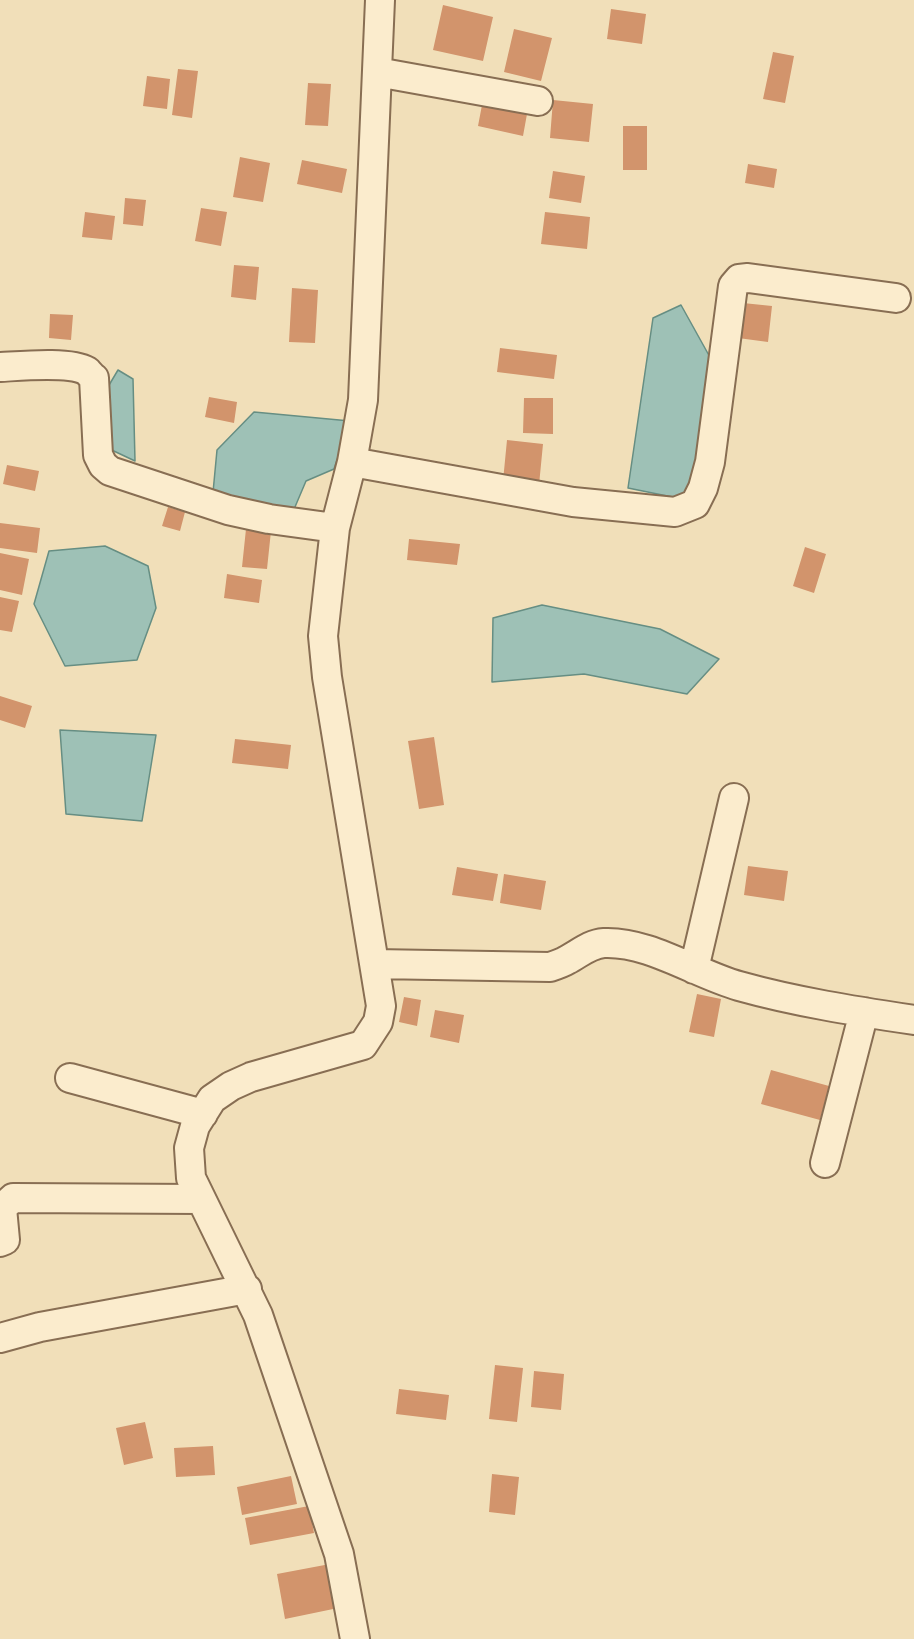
<!DOCTYPE html>
<html>
<head>
<meta charset="utf-8">
<style>
	body { margin:0 }
	canvas { display:block; background:#f1dfb9 }
</style>
</head>
<body>
<canvas width="914" height="1639"></canvas>
<script>
const c = document.querySelector('canvas').getContext('2d');
c.lineJoin = 'round';
function fill(path, color) {
  c.fillStyle = color;
  c.fill(path, 'evenodd');
}
function trace(path, color, width, dash) {
  c.strokeStyle = color;
  c.lineWidth = width;
  c.lineCap = dash ? 'butt' : 'round';
  c.setLineDash(dash || []);
  c.stroke(path);
}
const water = new Path2D(`
	M681,305l35,63 -13,88 -21,43 -54,-11 25,-170z
	M118,370l15,9 2,82 -36,-17 -6,-32z
	M254,412l96,9 -16,48 -28,12 -14,33 -80,-11 5,-53z
	M105,546l43,20 8,42 -19,52 -72,6 -31,-62 15,-53z
	M542,605l118,24 59,30 -32,35 -103,-20 -92,8 1,-64z
	M60,730l96,5 -14,86 -76,-7z`);
fill(water, '#9ec1b6');
trace(water, '#668e83', 1.5);
fill(new Path2D(`
	M443,5l50,12 -10,44 -50,-11z
	M611,9l35,5 -4,30 -35,-5z
	M514,29l38,9 -11,43 -37,-9z
	M773,52l21,4 -9,47 -22,-4z
	M178,69l20,2 -6,47 -20,-3z
	M147,76l23,3 -3,30 -24,-3z
	M308,83l23,1 -3,42 -23,-1z
	M553,100l40,4 -4,38 -39,-4z
	M482,105l45,9 -4,22 -45,-10z
	M623,126h24v44h-24z
	M240,157l30,6 -7,39 -30,-5z
	M302,160l45,9 -5,24 -45,-9z
	M748,164l29,5 -3,19 -29,-5z
	M553,171l32,5 -4,27 -32,-5z
	M125,198l21,2 -3,26 -20,-2z
	M201,208l26,4 -6,34 -26,-5z
	M85,212l30,4 -3,24 -30,-3z
	M545,212l45,5 -3,32 -46,-5z
	M234,265l25,2 -3,33 -25,-3z
	M292,288l26,2 -3,53 -26,-1z
	M743,303l29,3 -4,36 -30,-4z
	M50,314l23,1 -2,25 -22,-2z
	M500,348l57,7 -3,24 -57,-7z
	M209,397l28,5 -3,21 -29,-6z
	M524,398h29v36l-30,-1z
	M507,440l36,4 -4,41 -36,-4z
	M7,465l32,6 -4,20 -32,-7z
	M168,507l17,5 -5,19 -18,-5z
	M0,523l40,5 -3,25 -37,-5z
	M246,529l25,2 -4,38 -25,-2z
	M409,539l51,5 -3,21 -50,-5z
	M805,547l21,7 -12,39 -21,-7z
	M0,553l29,6 -7,36 -22,-5z
	M227,574l35,6 -3,23 -35,-5z
	M0,597l19,4 -7,31 -12,-2z
	M0,696l32,10 -7,22 -25,-8z
	M434,737l10,68 -25,4 -11,-68z
	M235,739l56,6 -3,24 -56,-6z
	M748,866l40,5 -4,30 -40,-6z
	M457,867l41,7 -5,27 -41,-6z
	M504,874l42,7 -5,29 -41,-7z
	M697,994l24,5 -7,38 -25,-5z
	M404,997l17,3 -4,26 -18,-4z
	M435,1010l29,5 -5,28 -29,-6z
	M771,1070l58,16 -9,34 -59,-16z
	M495,1365l28,3 -6,54 -28,-3z
	M534,1371l30,3 -3,36 -30,-3z
	M399,1389l50,6 -3,25 -50,-6z
	M145,1422l8,36 -29,7 -8,-37z
	M213,1446l2,29 -39,2 -2,-29z
	M492,1474l27,3 -4,38 -26,-3z
	M291,1476l6,28 -55,11 -5,-28z
	M309,1506l5,27 -64,12 -5,-27z
	M330,1564l8,44 -53,11 -8,-45z`), '#d2946c');
const minor = new Path2D(`
	M377,72l161,29
	M0,367c20,-1 70,-6 87,4 1,1 6,7 7,7l4,77 5,10 7,6 118,39 41,9 66,9
	M352,462l221,40 102,10 20,-8 8,-16 7,-26 23,-176 6,-7 9,-1 148,20
	M375,964l175,3c6,-2 12,-4 17,-7 12,-6 22,-16 37,-17 45,-2 92,31 135,43 57,16 116,25 175,34
	M694,969l40,-171
	M70,1078l133,36
	M825,1163l39,-151
	M0,1242l5,-2 -3,-32 11,-10 188,1
	M0,1338l40,-11 207,-38
	M355,1639l-16,-85 -81,-239 -67,-137 -2,-30 6,-22 17,-27 19,-13 20,-9 112,-32 15,-23 3,-16 -54,-329 -4,-41 12,-108 17,-66 11,-62 17,-400`);
trace(minor, '#886e53', 32);
trace(minor, '#fbeccd', 28);
</script>
</body>
</html>
